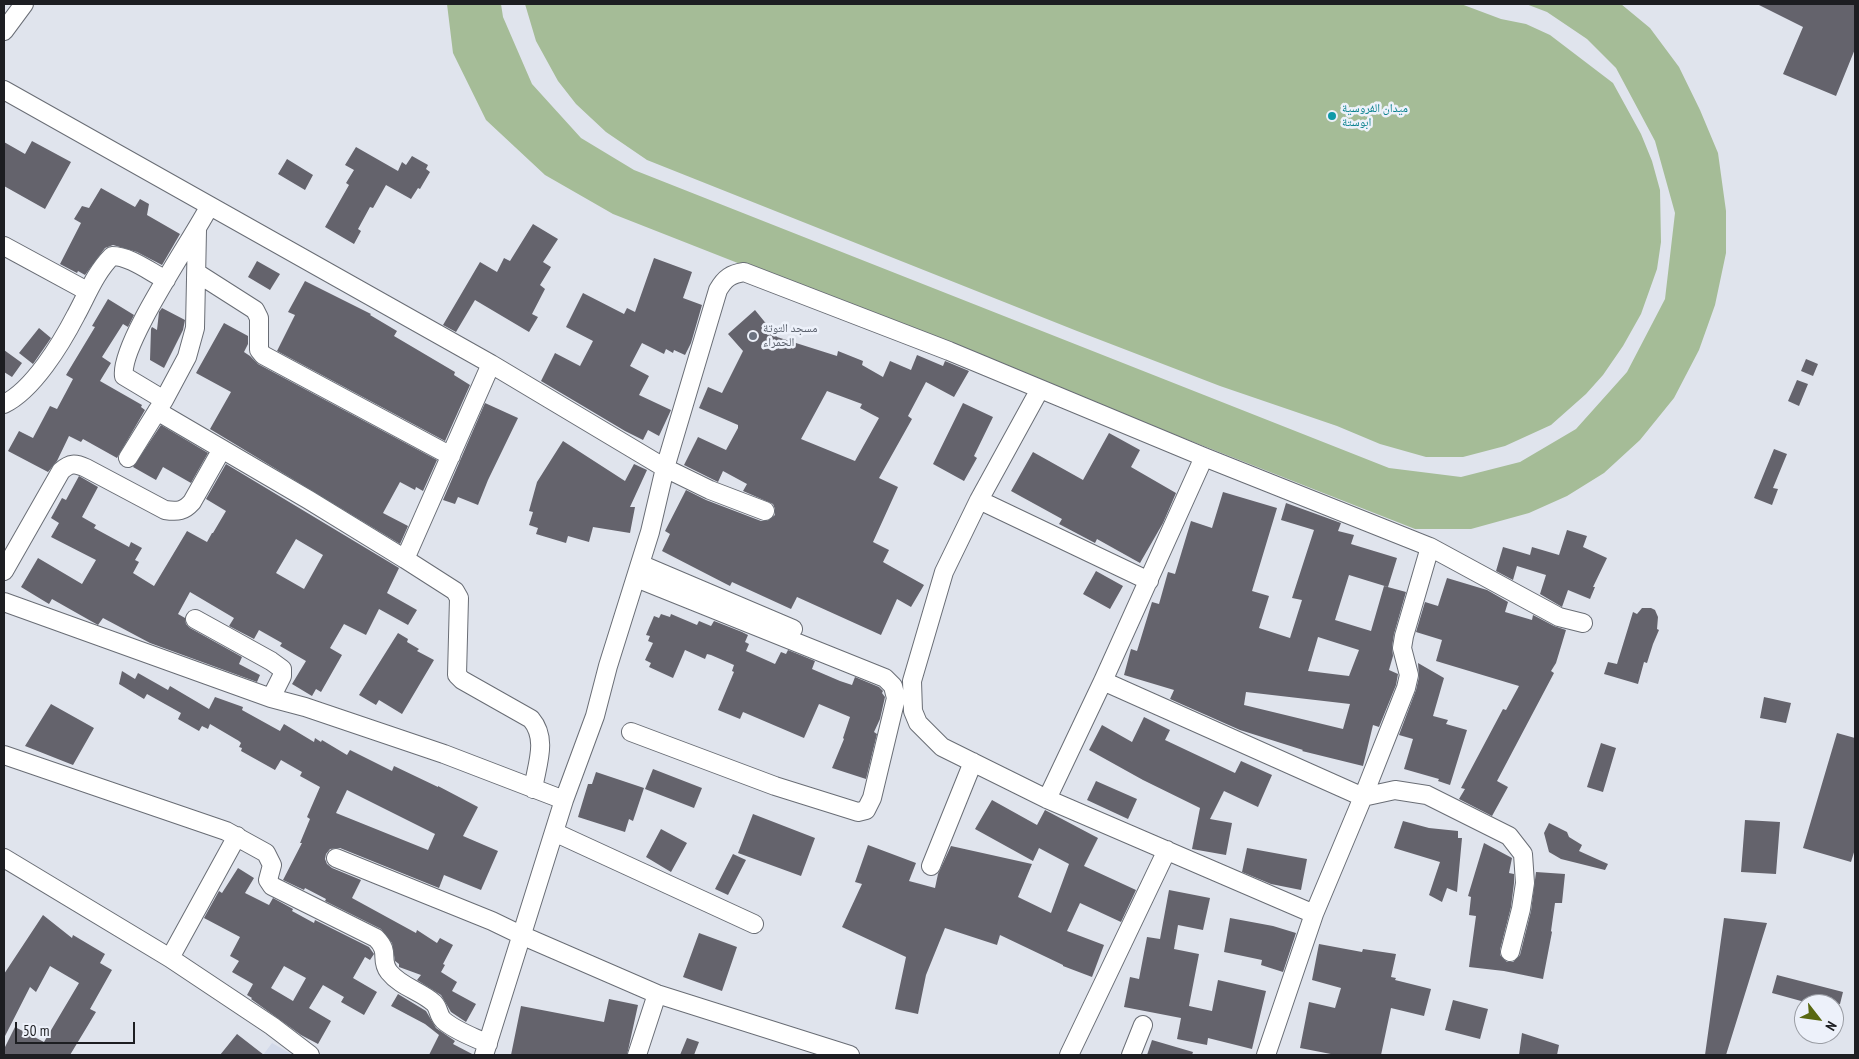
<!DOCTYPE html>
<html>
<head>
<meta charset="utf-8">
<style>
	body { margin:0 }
	#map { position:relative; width:1859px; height:1059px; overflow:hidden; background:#e0e4ed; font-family:"PT Sans Narrow",sans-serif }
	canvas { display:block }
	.frame { position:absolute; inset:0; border:5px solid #1d1e22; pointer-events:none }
	.north { position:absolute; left:1794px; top:994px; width:50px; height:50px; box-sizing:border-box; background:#edf1fa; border:1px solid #9a9da4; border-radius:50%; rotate:120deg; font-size:14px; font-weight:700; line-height:20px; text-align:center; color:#1d1e22 }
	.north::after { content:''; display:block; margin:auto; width:18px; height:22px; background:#596811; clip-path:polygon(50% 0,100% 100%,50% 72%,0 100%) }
	.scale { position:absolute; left:15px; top:1022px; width:120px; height:22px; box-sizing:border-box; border:2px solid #1d1e22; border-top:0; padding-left:6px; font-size:15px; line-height:18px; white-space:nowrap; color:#1d1e22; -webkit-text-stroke:4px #edf1fa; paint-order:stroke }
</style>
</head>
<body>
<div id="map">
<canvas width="1859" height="1059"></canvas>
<div class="frame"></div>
<div class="north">N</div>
<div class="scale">50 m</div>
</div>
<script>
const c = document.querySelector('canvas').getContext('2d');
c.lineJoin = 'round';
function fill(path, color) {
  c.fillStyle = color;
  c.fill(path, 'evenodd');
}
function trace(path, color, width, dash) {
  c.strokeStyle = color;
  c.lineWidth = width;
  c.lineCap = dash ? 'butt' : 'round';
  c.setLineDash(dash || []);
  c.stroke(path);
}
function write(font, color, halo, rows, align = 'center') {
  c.font = font + ' "PT Sans Narrow","Noto Naskh Arabic",sans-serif';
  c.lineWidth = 5;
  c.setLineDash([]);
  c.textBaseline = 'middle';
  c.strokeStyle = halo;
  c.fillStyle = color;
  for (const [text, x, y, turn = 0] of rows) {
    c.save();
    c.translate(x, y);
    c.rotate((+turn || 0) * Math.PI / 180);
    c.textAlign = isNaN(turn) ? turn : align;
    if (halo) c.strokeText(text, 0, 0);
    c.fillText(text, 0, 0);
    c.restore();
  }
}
fill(new Path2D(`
	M272,1043l21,12h-30z`), '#d2d9e9');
fill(new Path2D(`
	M447,4h54l2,13 29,67 49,54 53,32 755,298 72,9 59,-15 56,-33 51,-57 38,-73 10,-86 -20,-72 -39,-73 -29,-29 -40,-27 -21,-8h95l29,24 29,39 21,43 18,43 8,58v42l-11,52 -16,45 -25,48 -34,42 -36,33 -37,23 -38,17 -58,16h-56l-802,-315 -68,-39 -59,-55 -33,-67z
	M525,4h936l40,15 25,5 24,11 63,48 28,51 11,27 8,29 1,52 -4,27 -16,45 -18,32 -20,29 -17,19 -35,31 -46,21 -42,11h-37l-46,-13 -43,-18 -117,-40 -143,-55 -430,-171 -41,-28 -30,-28 -18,-23 -22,-40z`), '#a5bc97');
fill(new Path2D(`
	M1757,4h98v45l-19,47 -53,-22 20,-47z
	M32,141l39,21 -26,47 -41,-23v-44l21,12z
	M356,147l42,24 4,-9 4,3 6,-9 16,9 -2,4 4,3 -10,17 -2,-1 -7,11 -25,-14 -13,23 -3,-1 -12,22 3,2 -7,13 -29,-17 24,-42 -3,-2 8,-13 -9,-5z
	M287,159l26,16 -8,15 -27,-16z
	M101,188l34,19 5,-8 9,5 -2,11 33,19 -18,31 -25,-13 -24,-7 -8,3 -20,27 -7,-4 -1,2 -17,-9 21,-41 -7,-4 8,-13 7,2z
	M533,224l25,15 -15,23 8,5 -11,18 5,4 -13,25 6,3 -9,15 -54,-32 -19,32 -13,-7 37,-63 17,10 7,-14 6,3z
	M654,258l38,14 -9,26 19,7 -11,38 -6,12 -11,-5 -1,3 -7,-4 -2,5 -22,-11 -12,23 19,10 -10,19 32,15 -12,26 -11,-6 -5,10 -18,-9 -84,-50 14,-28 25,13 13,-25 -27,-14 17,-34 41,21 3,-6 8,4z
	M257,261l23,13 -10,16 -22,-13z
	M305,281l66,33 -1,1 27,16 -3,5 61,36 -1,3 16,10 -25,56 -168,-90 18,-36 -7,-3z
	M108,299l26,16 -6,12 -5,-3 -21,33 9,6 -11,18 42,24 -1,2 4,3 -28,48 -34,-19 -2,3 -12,-6 -12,25 -9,11 -40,-21 11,-20 14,7 17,-32 7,3 16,-30 -7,-4 29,-48 -3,-1z
	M162,308l23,12 -2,10 -19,38 -14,-8 1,-31 1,-2 5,3 2,-18z
	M755,310l22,27 60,19 1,-5 25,10 -1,4 21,12 7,-16 21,9 6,-15 26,11 2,-5 24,10 -15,26 -28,-15 -18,34 4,3 -33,59 19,9 -25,55 16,8 -6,12 41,23 -13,22 -14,-8 -16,36 -84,-38 -6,12 -59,-27 -2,4 -68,-35 8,-17 -5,-3 21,-41 20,10 55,21h6l8,-6v-6l-2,-5 -30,-13 4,-7 -24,-13 -5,11 -34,-17 14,-28 28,13 12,-22v-3l-39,-17 9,-21 14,6 21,-42 -15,-17zM827,391l35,13 -2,4 19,10 -24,43 -54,-22z
	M224,323l24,13v8l-4,8 6,4 8,8 179,96 -14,31 -7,-4 -1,3 -15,-8 -17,31 25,13 -8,18 -190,-115 21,-37 -35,-19z
	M39,328l12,10 -18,26 -14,-11z
	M4,350l18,13 -10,14 -8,-5z
	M1806,359l12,5 -5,12 -12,-5z
	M1797,380l11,4 -9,22 -11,-5z
	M485,403l33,15 -30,62 -10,25 -20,-8 -3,7 -12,-4z
	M963,403l30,14 -19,39 3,2 -13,23 -31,-17z
	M161,425l47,28 -17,30 -28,-16 -7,13 -23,-13z
	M1109,433l31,17 -9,17 45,26 -13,30 -23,40 -43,-24 -2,4 -36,-19 3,-5 -51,-28 22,-39 50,28z
	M563,441l62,40 9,-17 13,6 -17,37h5l-5,26 -37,-6 -4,15 -21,-6 -2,7 -30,-9 2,-6 -9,-3 4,-13 -4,-1 8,-29z
	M1774,449l13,5 -14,34 5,1 -6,16 -18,-7z
	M226,464l173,104 -12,25 30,17 -9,15 -29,-16 -13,26 -22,-11 -14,24 12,7 -21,37 -5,-3 -4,7 -20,-12 14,-23 -26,-15 2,-3 -23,-13 -5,9 -25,-13 5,-8 -44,-26 -12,22 7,4 1,6 4,4 52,29 -3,7 21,11 -3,7 -107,-39 -47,-25 -5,7 -46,-26 -3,5 -28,-17 17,-29 44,26 14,-24 -45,-23 8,-14 -8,-5 11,-20 4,2 13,-24 19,11 -16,30 14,8 -2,3 35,19 2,-5 11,6 -7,12 4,2 -6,11 21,13 33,-55 20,11 5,-9h1l13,-22 -20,-12zM296,539l27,16 -19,34 -28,-16z
	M1223,492l54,16 -25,83 17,5 -10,32 31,10 12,-38 -10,-2 22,-68 -33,-10 5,-17 55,20 -3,8 16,4 -3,9 46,14 -9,29 -39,-12 -14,45 36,11 13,-45 22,6 -12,42 -2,13 1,9 -4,14 9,4 -2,11 -17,42 -6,-2 -10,41 -61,-15 1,-1 -63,-20 -70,-31 4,-9 -50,-15 7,-26 6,2 15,-49 7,2 9,-32 7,2 16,-53 21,7zM1318,637l41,13 -10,26 -41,-5zM1246,692l104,12 -7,25 -99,-24z
	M1567,530l20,6 -4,11 24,11 -14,29h2l-5,12 -22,-9 -6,17 -22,-13 6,-19 -29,-9 -4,14 -17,-9 7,-24 27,8 2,-8 27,8z
	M1096,571l27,15 -13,23 -27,-15z
	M1447,578l40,12 21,12 -3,10 27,8 1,-5 21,11 12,4 -10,33 -5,8 3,2 -57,108 11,6 -16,29 -33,-17 6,-10 -4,-1 42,-79 3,1 13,-24 -83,-25 6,-21 -26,-8 9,-30 13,4z
	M1642,608h9l4,2 3,7 -1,12 2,1 -6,14 -6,19 -3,-1 -6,22 -34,-10 4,-12 9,2 16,-52 4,2z
	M661,614l9,3 1,-3 26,11 2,-4 12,5 3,-5 28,11 6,3 -3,7 4,2 -3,7 29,13 6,-12 5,2 2,-4 27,11 -3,8 28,12 12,4 3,-8 24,10 4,4 -1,2 3,4 -5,22 -6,13 3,2 -11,45 -34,-11 12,-29 -1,-1 7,-21 -31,-13 -15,34 -61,-26 -3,7 -22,-9 16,-38 -2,-1 2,-6 -23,-10 -4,-1 -2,5 -20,-9 -12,28 -24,-11 2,-4 -6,-3 8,-17 -5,-2 2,-5 -4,-1 8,-19 5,2z
	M398,633l10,6 -1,3 12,7 -2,2 17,9 -32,54 -23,-14 -3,5 -17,-10z
	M1418,663l26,15 -11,38 15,4 -2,4 21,6 -17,55 -12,-4 1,-2 -35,-10 9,-30 -14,-4 17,-45 3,-13z
	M122,671l13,8 3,-6 30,17 2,-4 39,23 6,-12 28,10 -1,3 38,21 4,-7 30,18 1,-4 6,4 1,-2 25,15 3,-5 42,21 2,-5 44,21v-1l40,21 -15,29 35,15 -17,39 -37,-15 -5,13 -99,-40 -10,1 -4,5 -1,5 2,5 5,4 29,12 -9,18 64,35 1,-3 20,13 3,-5 13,7 -10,19 2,1 -4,7 16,10 -5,9 24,13 -10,18 -15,-10 -10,-17 -24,-15 4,-5 -22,-8v-3l-4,-3 -3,-18 -11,-14 -56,-28 1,-2 -21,-11 -1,2 -21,-10 19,-37h-2l10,-24 -3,-2 13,-30 -20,-11 2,-4 -21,-12 -6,10 -34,-19 1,-3 -3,-1 2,-4 -2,-2 -29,-17 -2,5 -6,-3 -3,5 -21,-12 3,-6 -34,-19 -3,5 -25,-15zM347,790l88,44 -7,16 -92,-37z
	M1764,697l27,6 -5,20 -26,-5z
	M51,704l43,24 -21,37 -48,-19z
	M1144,717l26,13 -5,10 70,33 6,-12 31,14 -14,32 -34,-16 -14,28 22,4 -6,32 -34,-6 8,-41 -57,-28 -54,-30 13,-25 30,17z
	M1837,733l18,5v111l-4,13 -48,-14z
	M1601,743l15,5 -13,44 -16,-5z
	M653,769l49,19 -8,20 -49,-19z
	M596,772l48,16 -11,33 -4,-2 -4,13 -47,-15 10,-33h4z
	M1096,781l41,18 -9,20 -41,-19z
	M992,800l45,25 8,-15 53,28 -14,28 52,24 -15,32 -41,-19 -13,28 37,14 -12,32 -29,-11v-1l-63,-30 -3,10 -52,-17 -19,47 -8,39 -23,-5 11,-52 -64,-30 20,-43 -7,-2 13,-37 48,18 -7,18 26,7 3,-14 13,-28 81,18 -14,33 33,16 18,-49 -30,-16 -6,13 -58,-32z
	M753,814l62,24 -14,38 -63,-23z
	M1745,820l35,2 -4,52 -35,-2z
	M1403,821l26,7 29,3v7h4l-5,54 -10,-4 -5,14 -13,-7 11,-33 -46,-14z
	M1549,823l18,9 2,5 13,8 -3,6 29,13 -3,6 -44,-11 -12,-7 -5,-19z
	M661,829l26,14 -16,29 -25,-15z
	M1484,843l28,15 -3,15 5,1v9l-3,24 -11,43v5l7,7h6l7,-7 11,-44 5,-39 29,2 -3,29h-7l-4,28 1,1 -9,47 -39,-8 -35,-4 7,-51 -7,-1 2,-18 -3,-1z
	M1247,848l60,11 -6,31 -30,-6 -29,-12z
	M733,854l13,6 -18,35 -13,-6z
	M238,868l16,10 -9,15 24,12 4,-7 20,11 -1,2 22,12 1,-3 54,27 5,7 -4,6 -5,-3 -12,21 24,14 -13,23 -23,-13 3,-5 -21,-12 -14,23 22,13 -13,23 -17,-9 -50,-36 1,-1 -5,-3 6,-11 -21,-12 7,-11 -9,-5 10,-19 -36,-19 15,-27 3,2zM284,966l22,12 -13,23 -22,-13z
	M1169,890l41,8 -7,32 -25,-5 -4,24 25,5 -10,52 23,5 6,-31 48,11 -14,58 -44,-11 -1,7 -30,-6 4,-21 -57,-11 6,-30 9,2 8,-42 13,2z
	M43,915l29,23 1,-3 32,19 -5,9 12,7 -22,39 6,3 -26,43h-66v-6l11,-22 29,15 35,-59 -29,-17 -14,26 -6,-5 -26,51v-64z
	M1230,918l43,8 23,7 -13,39 -22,-7 1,-5 -38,-8z
	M1724,918l43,5 -41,132h-21z
	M699,933l38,14 -15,44 -39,-14z
	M1319,944l43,8 1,-3 33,5 -5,23 5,1 -1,2 36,9 -7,27 -33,-8 -10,47h-45l-36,-7 9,-46 26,6 6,-20 -29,-8z
	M1777,975l66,17 -3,12h-28l-40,-11z
	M398,994l28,17 10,17 19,13 -2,3 21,11h-45l10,-20 -14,-11 -34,-18z
	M609,999l29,6 -11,50h-116l10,-49 83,16z
	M1453,1000l35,9 -8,30 -35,-9z
	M1522,1033l37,12 -2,10h-38z
	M237,1034l27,21h-44z
	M687,1038l12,4 -5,13h-14z
	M1152,1040l41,12 -1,3h-45z`), '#64636c');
const minor = new Path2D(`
	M4,31l20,-27
	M4,90l487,274 174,104 45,22 55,21
	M4,246l83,45
	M197,273l58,37 4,8v32l4,5 188,101
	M1040,389l-61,111 -35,72 -32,109 1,30 5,12 24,24 105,52 267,115
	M164,400l-40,-24c-5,-31 68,-136 85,-169
	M4,404c29,-14 57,-60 72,-89 11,-20 19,-42 36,-59 18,0 38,16 54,24
	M157,411l152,89 96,59 86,-195
	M128,458l36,-58 23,-43 8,-29 2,-98
	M979,500l170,81
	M405,559l50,32 4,7 -2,77 5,5 69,39c17,20 6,45 2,70
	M640,564l153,65
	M4,571l57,-100c9,-8 14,-8 25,-3l79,42c13,2 19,1 27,-8l30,-53
	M4,602l267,96 34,9 139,47 120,46
	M195,619l76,42 11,8v7l-11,22
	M1103,681l260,116 32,-7 32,5 82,41 14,18 2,29 -4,26 -11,43
	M631,732l144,54 83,26 8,-2 6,-12 24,-100 -3,-12 -8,-8 -249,-100
	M4,755l222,76 40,22 6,12 -4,15 4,6 104,52c15,15 3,21 13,34 12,15 32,19 45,31 5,5 4,12 9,17 12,11 31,17 45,24
	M1047,799l56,-118 101,-224
	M554,832l200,92
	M4,858l166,100 102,68 38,29
	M336,858l156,63 29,14 136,59 193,61
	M931,866l42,-104
	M170,958l67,-122
	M484,1055l80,-255 31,-84 13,-50 42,-134 15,-64 53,-178c7,-12 13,-16 26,-18l205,79 255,106 226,90 129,70 24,6
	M637,1055l20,-61
	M1069,1055l98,-205
	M1131,1055l12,-30
	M1266,1055l48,-141 49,-117 43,-109 3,-13 -7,-27 2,-12 26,-89`);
trace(minor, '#696d75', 20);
trace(minor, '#fff', 18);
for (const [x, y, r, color] of [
	[1332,116,5,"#0f9aa8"],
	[753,336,5,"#6b7280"]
]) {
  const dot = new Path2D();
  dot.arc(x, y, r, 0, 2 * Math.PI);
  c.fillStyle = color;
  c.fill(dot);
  trace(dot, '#edf1fa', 2);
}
write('12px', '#0d838f', '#edf1fa', [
	["ميدان الفروسية",1342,109],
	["ابوستة",1342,123]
], 'left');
write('12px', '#5b616d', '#edf1fa', [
	["مسجد التوتة",763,329],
	["الحمراء",763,343]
], 'left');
</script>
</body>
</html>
